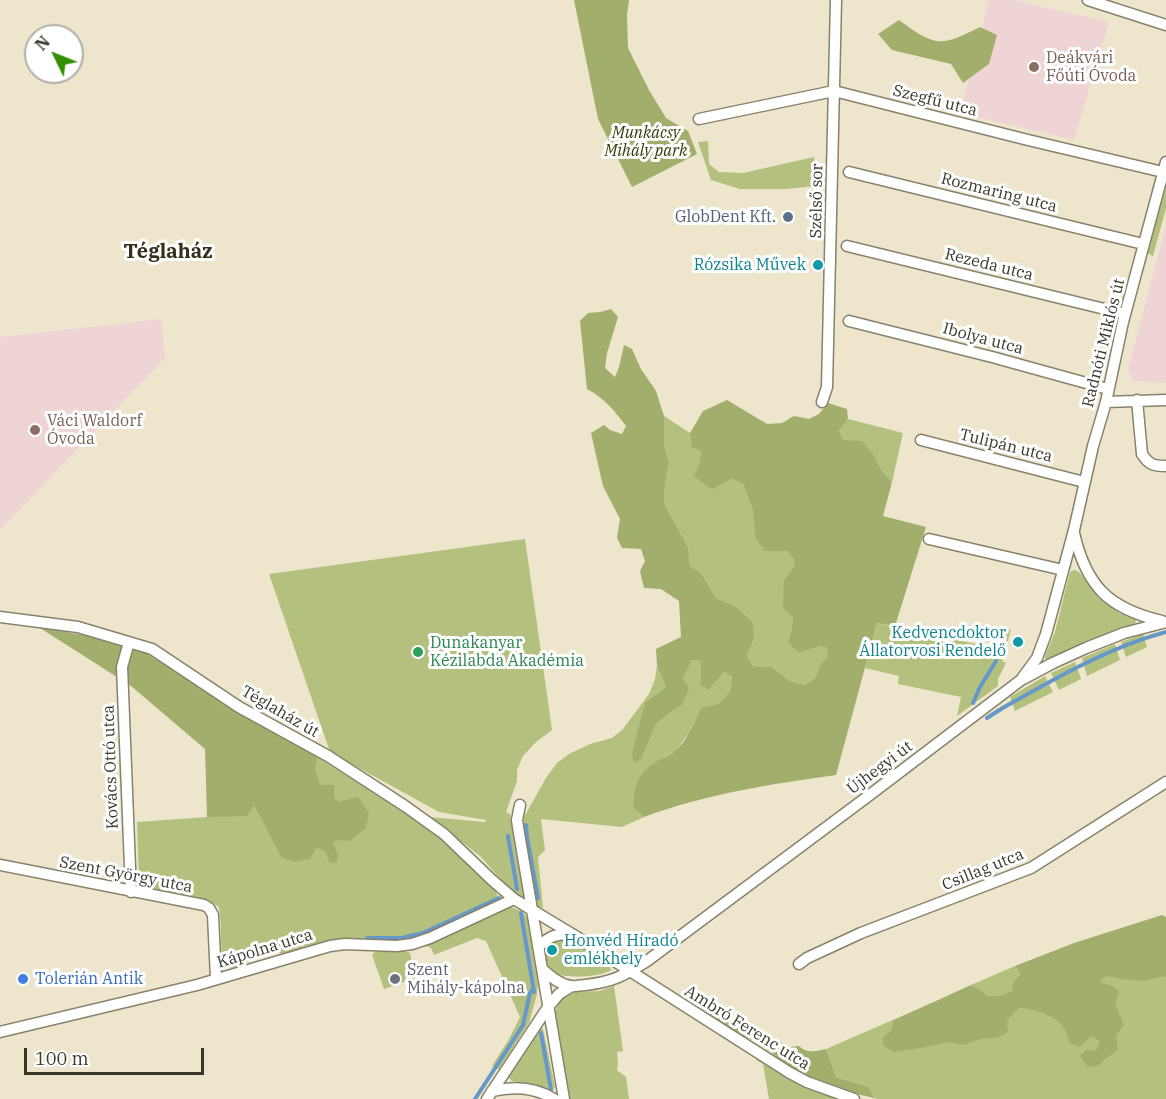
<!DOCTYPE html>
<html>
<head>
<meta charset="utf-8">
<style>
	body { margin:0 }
	#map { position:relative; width:1166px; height:1099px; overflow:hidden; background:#ede6cc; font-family:"IBM Plex Serif",serif }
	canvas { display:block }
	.north { position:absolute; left:24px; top:24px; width:60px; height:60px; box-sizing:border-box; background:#fff; border:2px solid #b0afab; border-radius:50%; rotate:313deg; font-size:16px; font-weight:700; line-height:24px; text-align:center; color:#39362c }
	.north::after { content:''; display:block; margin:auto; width:21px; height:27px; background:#339002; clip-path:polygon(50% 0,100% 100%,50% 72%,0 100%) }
	.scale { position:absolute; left:24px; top:1048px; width:180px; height:27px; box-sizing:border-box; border:3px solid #39362c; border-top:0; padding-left:8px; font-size:18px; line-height:21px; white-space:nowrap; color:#39362c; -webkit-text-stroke:4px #fff; paint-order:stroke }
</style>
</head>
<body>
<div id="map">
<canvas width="1166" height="1099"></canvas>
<div class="north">N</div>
<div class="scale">100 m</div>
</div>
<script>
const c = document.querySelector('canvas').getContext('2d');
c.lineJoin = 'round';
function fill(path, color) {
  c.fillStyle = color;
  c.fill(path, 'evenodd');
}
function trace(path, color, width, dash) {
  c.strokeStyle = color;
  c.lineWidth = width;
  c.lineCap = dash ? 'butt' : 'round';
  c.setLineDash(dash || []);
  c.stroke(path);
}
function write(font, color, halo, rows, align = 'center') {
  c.font = font + ' "IBM Plex Serif",serif';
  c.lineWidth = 6;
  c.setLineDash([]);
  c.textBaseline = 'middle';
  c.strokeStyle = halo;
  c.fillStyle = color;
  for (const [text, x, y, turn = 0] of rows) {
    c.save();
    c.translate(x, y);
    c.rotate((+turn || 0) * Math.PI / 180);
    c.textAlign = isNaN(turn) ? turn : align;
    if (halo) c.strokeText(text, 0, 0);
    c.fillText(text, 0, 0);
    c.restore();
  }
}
fill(new Path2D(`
	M989,0h23l97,22 -35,118 -114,-27z
	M1166,225v158l-34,-2 -4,-12z
	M161,319l4,39 -165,172v-193z`), '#efd4d5');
fill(new Path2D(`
	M708,141l1,23 10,8 24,1 71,-16 3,29 -32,3h-45l-29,-9 -13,-38z
	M1166,183v25l-13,48 -4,-2 -2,-3z
	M664,416l26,17 1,14 10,4 -2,13 5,19 8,7 19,-11 12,5 10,27 12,40h22l9,9 -3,8 -9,12 9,37 -1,9 -4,17 11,10 21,-7 7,2 2,9 -9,8 -5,13 -10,7 -15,-4 -18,-14h-18l-7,-11 7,-17 -19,-33 -19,-8 -15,-25 -11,-7 -2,-19 -24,-44 1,-18 4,-22 -5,-19z
	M848,419l55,14 -11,49 -10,-11 -7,-14 -31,-17 -5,-9z
	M525,539l27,191 -16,12 -13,14 -6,14v11l-11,31 4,2 15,86 -20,-16 -25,-28 -50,-39 55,5 1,-2 -47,-8 -109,-60 -61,-178z
	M1074,570l5,2 20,26 20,15 16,6 1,3 -2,2 -57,22 -28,14 -4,-1v-3l10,-24 15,-60z
	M877,623l123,26 6,-21 5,2 -9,31 4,2 -8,16v7l-41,30 4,-19 -63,-13 1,-8 -34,-8z
	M1143,634l4,13 -21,10 -5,-15z
	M1115,644l5,16 -33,16 -5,-18z
	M692,660h8l1,13 -1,11 24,-12 8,3 -2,16 -11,14 -18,3 -11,23 -14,20 -23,13 -19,43 10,10 -22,10 -81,-8 4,31 -7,7 5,51 -8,-2 -12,-73 1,-16 22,-39 11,-15 12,-9 21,-10 22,-6 11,-9 26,-35 6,-15 2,-13 9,21 -21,17 -5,21 2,33 14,-34 11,-9 15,-10 1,-26z
	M1075,662l6,17 -22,11 -8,-17z
	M1045,676l8,16 -38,19 -5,-14z
	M317,757l83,53 41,29 54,51 3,7 -2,4c-26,13 -53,29 -81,36 -26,7 -53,-2 -79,2 -18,3 -37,10 -54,15l-15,-8 -12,5c-7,13 -13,18 -29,17 -8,-19 -3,-41 -7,-61l-11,-7 -64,-12 -5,-8 -2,-58 70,-5z
	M511,907l12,5 4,5 11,67 -1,10 -8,29 -30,46 -7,-3 17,-27 11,-22 -34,-76 -9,-3 -43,17 -3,-7 -5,-2 78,-38z
	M565,937l44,28 2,5c-10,7 -44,9 -55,3 -10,-5 -20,-23 -9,-32 5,-3 13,-3 18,-4z
	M400,949l10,4 5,25 -31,11 -12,-34 4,-4z
	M1166,951v148h-289l-3,-1 -5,-11 -33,-10 -10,-28 106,-46 92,-6z
	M1015,966l7,8 -9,17 -14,5h-11l-6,-5 -11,-6z
	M614,986l9,65 -6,1 1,11 -1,7 9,7 3,22h-65l-10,-86 7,-14 15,-7 23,-1z
	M540,1028l3,1 12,58 -3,4 -14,-6 -26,-4 -3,-3v-5z
	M761,1055l29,18 13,14 36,12h-70l-6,-35 -7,-4z`), '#b4c07e');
fill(new Path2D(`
	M574,0h55l-2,15 1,33 21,42 17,28 22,13 9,23 -65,33 -34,-68z
	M899,20c36,27 42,27 81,7l17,8 -8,29 -26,19 -12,-19 -59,-14 -14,-16z
	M611,309l7,8 -11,36 -2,15 10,9 4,-10 5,-22 8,4 9,20 15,22 8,25v28l5,19 -4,22 -1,18 24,44 2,19 11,7 15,25 19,8 18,17 1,16 -7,17 7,11h18l18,14 15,4 10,-7 5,-13 8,-8 -1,-9 -7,-2 -21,7 -11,-10 4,-17 1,-9 -10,-9 1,-28 9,-12 2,-8 -8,-9h-22l-9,-12 -3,-28 -10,-27 -12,-5 -19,11 -18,-14 5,-12 2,-13 -10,-4 -1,-14 13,-22 24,-11 40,24 15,-1 12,-7 15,3 10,-5 9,-11 19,6 1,10 -9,12 5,9 18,1 13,16 7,14 10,11 -9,34 43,11 -31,99 -18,-3 -41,152c-65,9 -130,19 -192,42l-10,-9c-1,-20 3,-33 20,-45 6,-4 14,-6 20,-11 12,-9 21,-31 27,-44l18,-4 11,-13 2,-15 -8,-4 -16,18 -8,-6 1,-11 -1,-13h-8l-9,19 6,10 -7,16 -15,10 -11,9 -14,34 -8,5 -2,-10 13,-50 21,-16 -9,-21 -1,-17 25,-12 -2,-36 -18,-12 -17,-1 -4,-17 5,-10 -4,-12 -19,-1 -5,-10 3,-19 -17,-33 -12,-53 13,-8 6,5 12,4 4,-8c-11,-15 -22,-28 -39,-37l-7,-68 8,-8 12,-1z
	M40,628l87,14 190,115 -2,13 5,15h14v13l5,4 19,-5 11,16 -3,15 -16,13 -12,-1 -5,3 5,12 -1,7 -7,1 -5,-12 -9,-3 -6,11 -15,3 -13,-4 -28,-53 -7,11 -40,1 -2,-68 -74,-63z
	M1162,915l4,2v59l-25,5 -20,-2 -13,-3 -6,3 -2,4 10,2 9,6 -4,14 9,19 -8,12 2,14 -13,9 -7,7 -10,1 -8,-11 6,-6 10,1 4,-10 -9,-5 -11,11 -11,-4c-1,-5 -2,-11 -5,-15 -7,-12 -31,-20 -45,-20l-12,12 1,12 -11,6 -17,1 -16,6 -15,-3 -34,7 -22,3 -10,-7v-8l8,-6 3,-11 77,-35 11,6 6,5h11l13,-5 1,-8 8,-9 -6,-8 59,-23z
	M701,1008l26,12 14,4 13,6 10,3 26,14 9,-1c8,8 18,5 27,3l10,28 33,10 5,11 -13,-3 -69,-25 -11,-9 -8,-7 -20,-14 -17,-6 -37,-24z`), '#a2ae6b');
trace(new Path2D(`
	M973,703l7,-16 16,-26
	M987,718l14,-9c53,-30 106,-61 165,-77
	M526,825l1,12 11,61
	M508,836l9,53
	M521,913l13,79
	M367,938h35l21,-5 76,-35
	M541,1033l10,57
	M475,1099l48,-74 7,-32 3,-4`), '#6598c8', 4);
const minor = new Path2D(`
	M1088,0l78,25
	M699,119l135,-28 194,49 135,32
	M849,172l294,72
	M847,246l278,68
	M849,321l143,36 116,32
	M1137,400l5,54c7,11 12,12 24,12
	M822,402l5,-15 9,-387
	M1106,402l60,-2
	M921,440l163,42
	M1074,533c12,53 35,76 88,88
	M929,539l134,31
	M0,617l78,10 74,22 87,58 89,49 77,50 39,28 48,46 22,19
	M129,642l-7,25 9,225
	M1023,677l14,-19 9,-24 28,-104 19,-84 13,-44 17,-80 43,-160
	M520,805l-3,15 1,7 46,272
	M0,865l204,40 5,3 4,7 3,64
	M538,947c12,-11 17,-13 34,-13
	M799,964l8,-6 54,-25 170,-65 135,-86
	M542,969c8,7 17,15 28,17 5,1 10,-1 15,-1 28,-3 38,-9 62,-24l220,-164 154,-117 32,-17 33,-15 38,-15 42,-11
	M0,1032l197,-47 133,-39 15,-2 52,2 15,-2 18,-6 84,-39 58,35 218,139 17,9 47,17
	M492,1091c22,-5 43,-4 62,8
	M487,1099l61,-92 11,-13 13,-8`);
trace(minor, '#88826b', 13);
trace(minor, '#fff', 10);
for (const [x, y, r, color] of [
	[1034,67,6,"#8d6e63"],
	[788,217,6,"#5c6f8a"],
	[818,265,6,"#0f9aa8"],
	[35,430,6,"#8d6e63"],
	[1018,642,6,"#0f9aa8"],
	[418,652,6,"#2e9e5b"],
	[552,950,6,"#0f9aa8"],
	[23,979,6,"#3f7fe0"],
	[395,979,6,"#6b7280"]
]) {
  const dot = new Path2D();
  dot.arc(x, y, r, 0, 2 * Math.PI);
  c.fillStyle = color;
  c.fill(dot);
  trace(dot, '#fff', 2);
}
write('16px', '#785e54', '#fff', [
	["Deákvári",1046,58],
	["Főúti Óvoda",1046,76],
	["Váci Waldorf",47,421],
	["Óvoda",47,439]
], 'left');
write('16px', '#39362c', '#fff', [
	["Szegfű utca",935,101,14],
	["Rozmaring utca",999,193,14],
	["Szélső sor",817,201,-89],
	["Rezeda utca",989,265,14],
	["Ibolya utca",983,339,15],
	["Radnóti Miklós út",1104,343,-76],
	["Tulipán utca",1006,446,14],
	["Téglaház út",280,712,30],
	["Kovács Ottó utca",111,767,-92],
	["Újhegyi út",880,768,-37],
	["Csillag utca",983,870,-22],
	["Szent György utca",126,875,11],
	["Kápolna utca",265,949,-17],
	["Ambró Ferenc utca",747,1028,32]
]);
write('italic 16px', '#353c06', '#fff', [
	["Munkácsy",646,133],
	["Mihály park",646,151]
]);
write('16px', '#4e5e75', '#fff', [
	["GlobDent Kft.",776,217]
], 'right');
write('16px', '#0d838f', '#fff', [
	["Rózsika Művek",806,265],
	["Kedvencdoktor",1006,633],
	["Állatorvosi Rendelő",1006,651],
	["Honvéd Híradó",564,941,"left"],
	["emlékhely",564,959,"left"]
], 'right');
write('16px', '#27864d', '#fff', [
	["Dunakanyar",430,643],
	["Kézilabda Akadémia",430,661]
], 'left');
write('16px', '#5b616d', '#fff', [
	["Szent",407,970],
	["Mihály-kápolna",407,988]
], 'left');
write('16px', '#366cbe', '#fff', [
	["Tolerián Antik",35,979]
], 'left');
write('bold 20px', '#352f1a', '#fff', [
	["Téglaház",168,252]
]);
</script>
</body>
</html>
